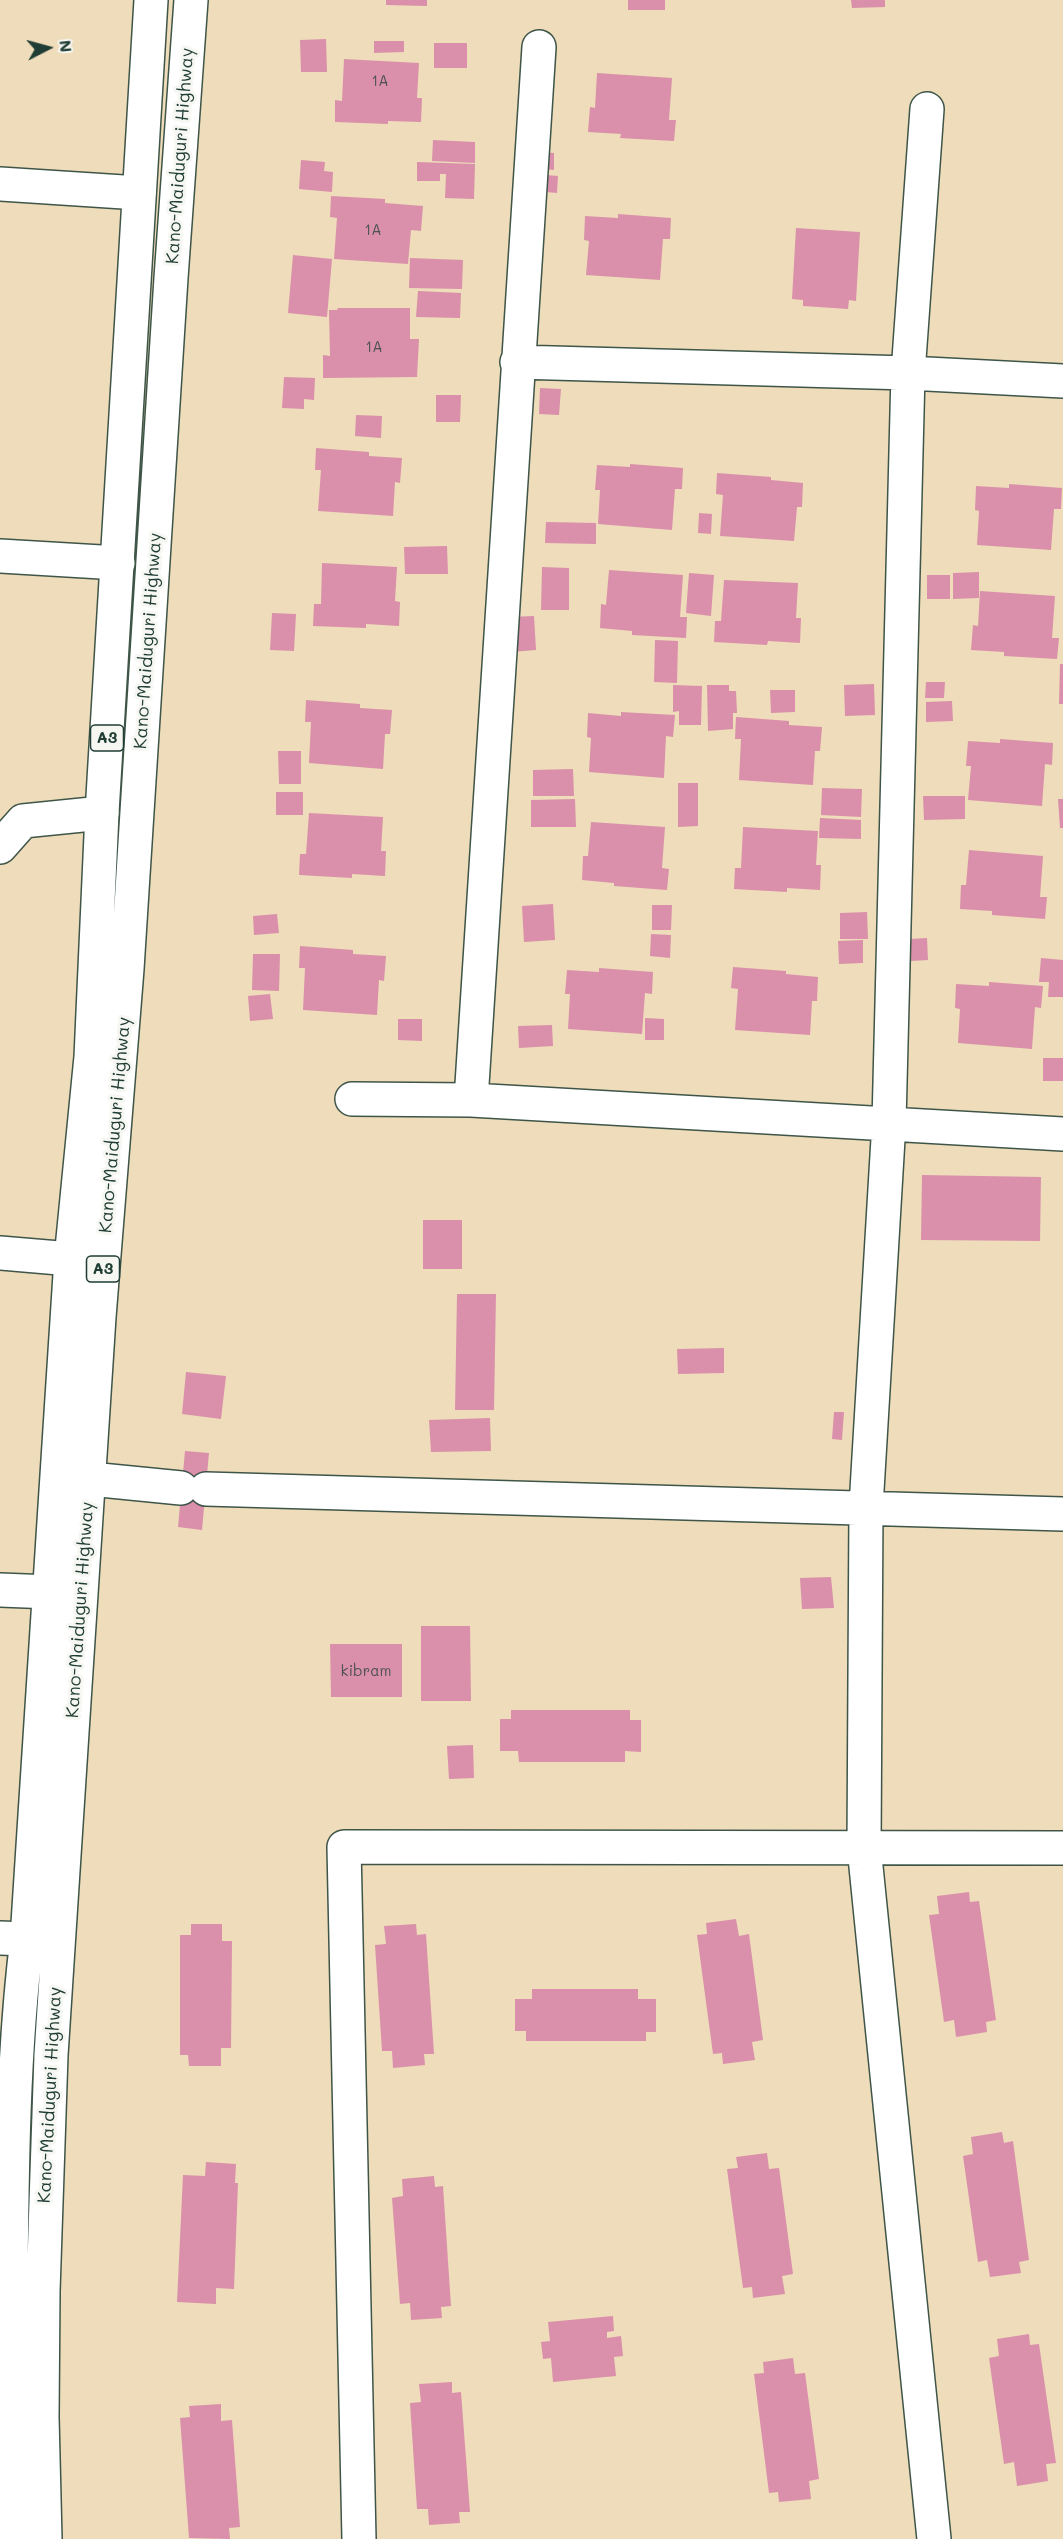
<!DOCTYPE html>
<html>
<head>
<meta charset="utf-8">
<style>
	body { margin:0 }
	#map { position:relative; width:1063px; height:2539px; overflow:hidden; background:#eedcba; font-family:Mali,sans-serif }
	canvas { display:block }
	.north { position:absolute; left:18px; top:18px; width:60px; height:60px; -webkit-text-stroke:4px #f6f6f2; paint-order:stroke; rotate:84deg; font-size:16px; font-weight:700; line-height:24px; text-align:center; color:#1f3d34 }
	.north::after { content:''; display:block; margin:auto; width:21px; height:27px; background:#1f3d34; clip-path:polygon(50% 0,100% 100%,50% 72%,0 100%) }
</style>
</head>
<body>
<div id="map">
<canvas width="1063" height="2539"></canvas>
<div class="north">N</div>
</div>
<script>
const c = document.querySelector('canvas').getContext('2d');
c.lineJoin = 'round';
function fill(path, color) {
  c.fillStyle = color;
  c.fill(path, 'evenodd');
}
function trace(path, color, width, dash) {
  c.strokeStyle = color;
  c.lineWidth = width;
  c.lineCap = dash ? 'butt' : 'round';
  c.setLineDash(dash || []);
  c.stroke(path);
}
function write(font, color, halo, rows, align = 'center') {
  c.font = font + ' Mali,sans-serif';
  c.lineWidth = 6;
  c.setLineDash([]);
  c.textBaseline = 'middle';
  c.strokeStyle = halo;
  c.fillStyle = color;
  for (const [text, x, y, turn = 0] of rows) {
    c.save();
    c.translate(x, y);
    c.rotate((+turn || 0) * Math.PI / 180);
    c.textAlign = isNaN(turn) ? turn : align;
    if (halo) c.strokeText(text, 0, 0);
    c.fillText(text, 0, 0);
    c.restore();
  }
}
fill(new Path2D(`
	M386,0h41v6l-41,-1z
	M628,0h37v10h-37z
	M851,0h34v7l-33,1z
	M326,39l1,33h-26l-1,-32z
	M374,41h30v11l-30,1z
	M434,43h33v25h-33z
	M344,59l75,4 -2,35h5l-1,24 -33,-1v3l-53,-2v-22l7,1z
	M597,73l75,5 -3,42h7l-2,21 -54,-3 1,-4 -33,-2 2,-25 5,1z
	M433,140l42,2v21l-43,-2z
	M536,152l18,1v17l-19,-2z
	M301,160l24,2 -1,9 9,1 -1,20 -33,-3z
	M417,162l58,2 -1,35 -29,-1 1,-24h-6v7h-23z
	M536,174l22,2 -1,17 -22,-2z
	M331,196l54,3v4l38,3 -2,25 -10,-1 -3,34 -74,-5 3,-41 -7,-1z
	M618,214l53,4 -1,21h-7l-3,41 -74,-5 3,-34 -5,-1 1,-24 33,2z
	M796,228l64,4 -4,69 -7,-1 -1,9 -45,-3v-6l-11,-1z
	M293,255l39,4 -5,58 -39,-4z
	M410,258l53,2 -1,29 -53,-1z
	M418,291l43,2 -1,25 -44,-1z
	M338,308h72v31h9l-2,38 -94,1v-23l7,1 -1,-46h8z
	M284,377l31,1 -1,22 -10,-1v10l-22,-1z
	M540,388l21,1 -2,26 -20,-1z
	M436,395h25l-1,27h-24z
	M356,415l26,1 -1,22 -26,-2z
	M316,448l53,4v4l33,2 -2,25 -5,-1 -2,34 -75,-5 3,-41h-6z
	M630,464l53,4 -1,21h-7l-3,41 -74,-6 2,-34h-5l2,-25 33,2z
	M717,473l54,4v3l32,3 -1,24h-5l-3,34 -74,-5 3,-41 -7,-1z
	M1009,484l53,4 -1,21h-7l-3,41 -74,-5 2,-34 -4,-1 1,-24 33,2z
	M699,513l13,1 -1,20 -13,-1z
	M546,522l50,1v21l-51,-1z
	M447,546l1,28h-43l-1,-27z
	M322,563l75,4 -2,34 5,1 -1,24 -33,-2v4l-53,-2 1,-22h7z
	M542,567l27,1v42h-28z
	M609,570l74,5 -3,42h7l-1,21 -54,-3v-4l-32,-3 1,-24 5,1z
	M979,572v26l-26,1v-26z
	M689,573l25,2 -3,41 -25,-3z
	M927,575h23v24h-23z
	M724,580l74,3 -2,35h5l-1,25 -32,-2 -1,4 -53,-3 1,-21h6z
	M980,591l75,5 -3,42h7l-2,21 -53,-3v-4l-33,-2 2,-25 5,1z
	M272,613l24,1 -2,37 -24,-1z
	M534,616l2,34 -25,2 -2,-35z
	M655,640l23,1 -1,42 -23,-1z
	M1060,664h3v40h-4z
	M926,682h19l-1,16h-19z
	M874,684l1,31 -30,1 -1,-31z
	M673,685l29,1 -1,39h-22v-14l-6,1z
	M707,685h22v6h7l1,22h-4v16l-25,2z
	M770,690h25v22l-24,1z
	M306,700l54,4v4l32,2 -2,24h-5l-2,35 -74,-6 2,-41h-6z
	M952,701l1,20 -27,1v-20z
	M621,712l54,3 -2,22 -7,-1 -2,42 -75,-6 2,-34 -4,-1 1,-24 33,3z
	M736,717l53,4v4l33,2 -2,24h-5l-2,34 -74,-5 2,-41h-6z
	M1000,739l53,4 -1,22 -7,-1 -3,42 -74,-6 3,-34h-5l2,-25 32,2z
	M278,751h23v33h-22z
	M573,769l1,27h-41v-26z
	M678,783h20v43l-20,1z
	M822,788l40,1 -1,28 -40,-2z
	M276,792h27v23h-27z
	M923,796h42v23l-41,1z
	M575,799l1,28h-45v-27z
	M1058,799h5v29h-3z
	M309,813l74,4 -2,34h5l-1,25 -33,-2v4l-53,-3 1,-21h6z
	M820,818l41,2v19l-42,-1z
	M591,822l74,5 -3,41 7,1 -2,21 -53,-4v-3l-32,-3 1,-24h5z
	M743,827l75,4 -2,34h5l-1,25 -33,-2v4l-53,-3 1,-21h6z
	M969,850l74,6 -3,41h7l-2,22 -53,-4v-4l-32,-2 1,-24h5z
	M553,904l2,36 -31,2 -2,-36z
	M652,905h20l-1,25h-19z
	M867,912l1,27h-28v-26z
	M277,914l2,19 -25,2 -1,-19z
	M651,934l20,1 -1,23 -20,-2z
	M927,938l1,22 -17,1 -1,-22z
	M863,940v23l-24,1 -1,-23z
	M300,946l53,4v4l33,2 -2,25 -5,-1 -2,35 -74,-5 2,-42h-6z
	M253,954h27l-1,37 -27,-1z
	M1041,958l22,2v37h-15l1,-15h-10z
	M733,967l53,4v3l32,3 -1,24h-5l-2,34 -75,-5 3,-41 -7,-1z
	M599,968l54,4 -1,22 -7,-1 -3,41 -74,-5 2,-35h-5l2,-24 32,2z
	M989,982l54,4 -2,22 -6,-1 -3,42 -74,-6 2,-34 -5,-1 1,-24 33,2z
	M270,994l3,25 -23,2 -2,-25z
	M645,1018l19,1v21h-19z
	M398,1019h24v22l-24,-1z
	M552,1025l1,21 -34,2 -1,-22z
	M1043,1058h20v23h-20z
	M922,1175l119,2 -1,64 -119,-1z
	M423,1220h39v49h-39z
	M457,1294h39l-2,116h-39z
	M724,1348v25l-46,1 -1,-25z
	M186,1372l40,4 -5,43 -39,-5z
	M834,1412h10l-2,28 -10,-1z
	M490,1418l1,33 -60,1 -2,-32z
	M185,1451l24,2 -7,77 -24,-3z
	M831,1577l3,31 -32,1 -2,-31z
	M421,1626h49l1,75h-50z
	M330,1644h72v53h-71z
	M511,1710h119v10h11v32l-16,-1v11h-106l-1,-11h-18v-32h11z
	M473,1745l1,33 -25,1 -2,-33z
	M969,1892l1,10 9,-1 17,119 -10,2 1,10 -31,5 -2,-17 -10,2 -15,-107 10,-1 -2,-18z
	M736,1919l3,17 10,-2 14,106 -11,2 3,18 -32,4 -1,-11 -9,1 -16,-119 10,-1 -1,-11z
	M191,1924h31v17h10l-1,107h-10v18h-32l-1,-11h-8v-120h11z
	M416,1924l1,11 9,-1 8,120h-10l1,11 -32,3 -1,-17h-10l-7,-106 11,-1 -2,-18z
	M532,1989h106v10h18v33h-10v9h-120v-10h-11v-32h17z
	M1002,2132l2,11 9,-2 16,119 -10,2 2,11 -31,4 -3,-17 -9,2 -15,-106 10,-2 -2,-17z
	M767,2153l2,16 10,-1 14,106 -11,2 3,18 -32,4 -1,-11 -9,1 -16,-119 11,-1 -2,-11z
	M206,2162l30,2 -1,19h3l-4,106 -18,-1v16l-39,-2 6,-127 22,1z
	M434,2176l1,11 8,-1 8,120 -10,1 1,11 -31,2 -1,-17 -10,1 -8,-106 11,-2 -1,-17z
	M613,2316l1,15 -7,1v6l14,-2 2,20 -9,1 2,19 -63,6 -2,-24 -8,1 -2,-17 9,-1 -2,-19z
	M1029,2334l1,11 9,-1 17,119 -10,1 2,17 -31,5 -3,-24 -10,2 -15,-106 10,-2 -2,-17z
	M793,2358l2,16 10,-1 14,106 -10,2 2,18 -32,3 -1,-10 -9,1 -15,-119 10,-1 -1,-11z
	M452,2382v11l9,-1 9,120h-11l1,11 -31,2 -1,-16h-11l-7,-106 11,-1 -2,-18z
	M221,2404v17l11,-1 8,107 -11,1 1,11 -41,-1 -9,-120 10,-1 -1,-11z`), '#da90aa');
const minor = new Path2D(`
	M927,109l-19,264 -19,749 -23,385 -2,340 70,692
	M0,184l139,9
	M517,362l391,11 155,8
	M0,556l118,7
	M0,847l23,-26 79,-8
	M352,1099l119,1 592,34
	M471,1100l68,-1053
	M0,1253l71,6
	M60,1476l121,12
	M206,1489l857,25
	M0,1590l51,2
	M0,1938l27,1
	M359,2539l-15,-692 719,1`);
const highway = new Path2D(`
	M14,2539c-7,-86 -4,-173 -3,-259 1,-113 2,-228 16,-341l44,-680 20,-202 11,-244 49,-813
	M45,2539l-3,-122 1,-126 8,-236 48,-738 28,-348 44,-691 20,-278`);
trace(minor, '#3e5548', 36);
trace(highway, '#3e5548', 36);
trace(minor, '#fff', 33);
trace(highway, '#fff', 33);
write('15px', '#4e5252', null, [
	["1A",380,81],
	["1A",373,230],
	["1A",374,347],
	["kibram",366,1671]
]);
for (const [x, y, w] of [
	[107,738,33],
	[103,1269,33]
]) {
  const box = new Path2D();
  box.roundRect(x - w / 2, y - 13, w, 26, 4.5);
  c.fillStyle = '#f6f6f2';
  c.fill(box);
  trace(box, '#1f3d34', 1.5);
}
write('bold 16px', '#1f3d34', null, [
	["A3",107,738],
	["A3",103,1269]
]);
write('18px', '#1f3d34', '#f6f6f2', [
	["Kano-Maiduguri Highway",180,156,-86],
	["Kano-Maiduguri Highway",148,641,-86],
	["Kano-Maiduguri Highway",115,1125,-85],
	["Kano-Maiduguri Highway",80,1610,-86],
	["Kano-Maiduguri Highway",50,2095,-87]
]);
</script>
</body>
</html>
